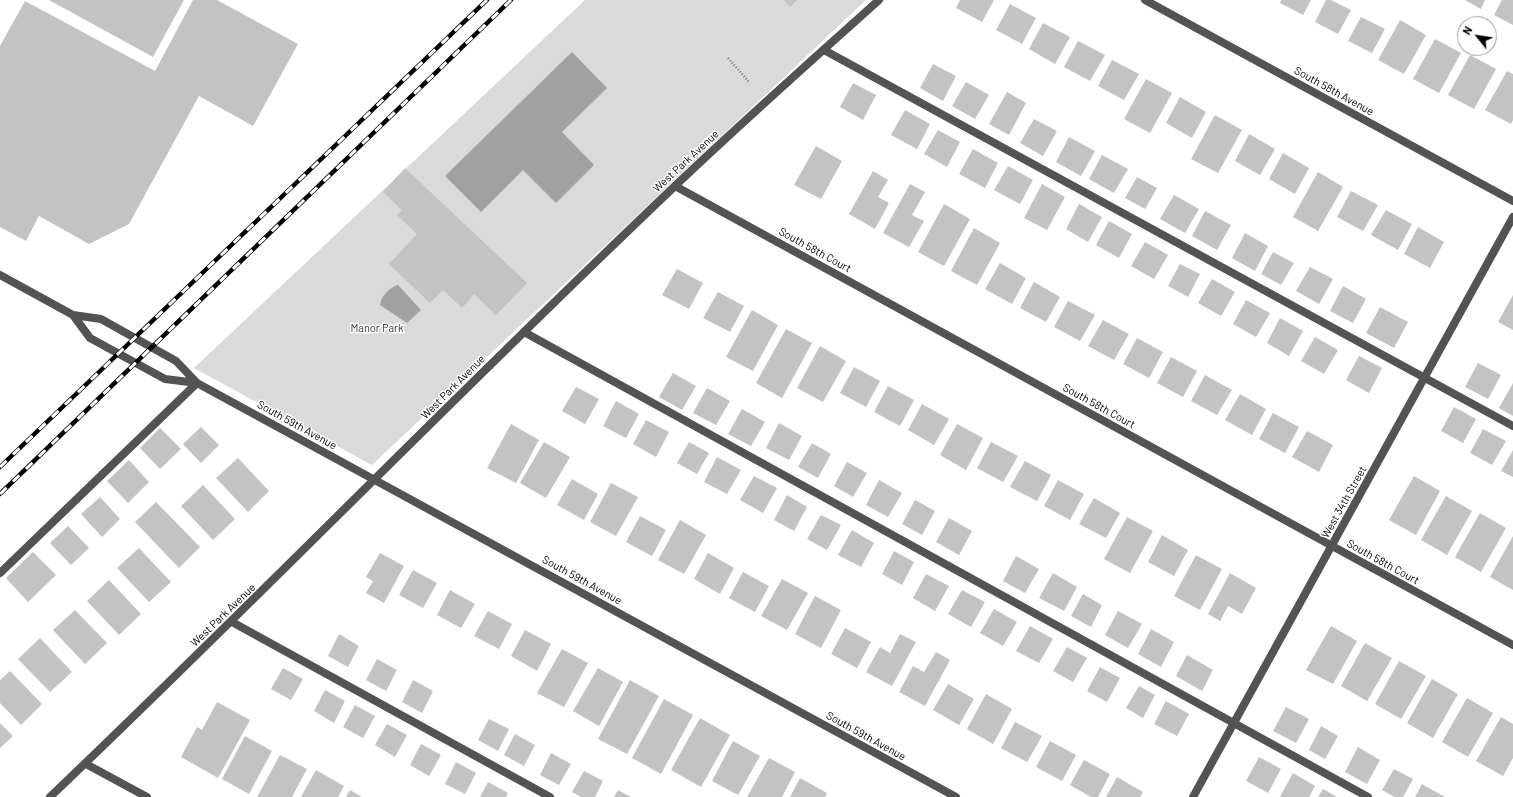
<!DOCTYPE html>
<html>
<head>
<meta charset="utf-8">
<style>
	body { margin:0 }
	#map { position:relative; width:1513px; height:797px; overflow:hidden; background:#fff; font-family:Barlow,sans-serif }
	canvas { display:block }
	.north { position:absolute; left:1457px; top:16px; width:40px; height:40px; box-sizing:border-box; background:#fff; border:1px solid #999; border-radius:50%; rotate:300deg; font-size:11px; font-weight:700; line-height:16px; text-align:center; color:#000 }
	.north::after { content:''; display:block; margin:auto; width:14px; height:18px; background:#000; clip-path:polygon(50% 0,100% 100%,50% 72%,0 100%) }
</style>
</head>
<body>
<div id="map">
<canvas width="1513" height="797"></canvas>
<div class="north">N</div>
</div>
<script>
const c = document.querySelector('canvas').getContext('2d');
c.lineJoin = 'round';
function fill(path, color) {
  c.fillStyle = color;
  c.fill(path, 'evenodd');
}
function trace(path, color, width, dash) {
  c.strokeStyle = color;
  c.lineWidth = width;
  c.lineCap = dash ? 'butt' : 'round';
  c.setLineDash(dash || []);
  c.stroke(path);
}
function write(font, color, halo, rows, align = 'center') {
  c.font = font + ' Barlow,sans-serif';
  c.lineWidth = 3;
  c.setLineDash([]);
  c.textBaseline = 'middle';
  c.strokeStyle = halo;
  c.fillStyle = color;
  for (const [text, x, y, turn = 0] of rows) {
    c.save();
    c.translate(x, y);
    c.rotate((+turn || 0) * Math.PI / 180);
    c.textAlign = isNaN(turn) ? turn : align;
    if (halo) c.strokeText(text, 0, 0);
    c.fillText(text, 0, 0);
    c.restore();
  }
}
fill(new Path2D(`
	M585,0h281l-494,465 -178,-97z`), '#dadada');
fill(new Path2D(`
	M572,52l35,36 -45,44 32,33 -38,38 -33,-33 -42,42 -36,-36z
	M398,285l23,25 -14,13 -27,-18c1,-9 10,-18 18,-20z`), '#a1a1a1');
fill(new Path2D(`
	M49,0h135l-31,57z
	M193,0h24l81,44 -45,82 -54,-30 -70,128 -40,20 -50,-28 -13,25 -26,-14v-181l25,-45 130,70z
	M784,0h13l-7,7z
	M960,0h34l-12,22 -26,-14z
	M1281,0h30l-8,15 -23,-12z
	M1326,0h5l20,10 -13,24 -23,-12z
	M1465,0h20l-4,9z
	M1502,0h11v25l-19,-10z
	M1010,4l26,14 -14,26 -26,-14z
	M1361,17l24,12 -13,24 -24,-12z
	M1400,20l26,15 -22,39 -26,-14z
	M1043,23l27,14 -15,27 -26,-15z
	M1435,39l26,14 -22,40 -26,-14z
	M1078,41l27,14 -15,26 -26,-14z
	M1470,55l26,14 -22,40 -26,-14z
	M1112,60l27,14 -15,26 -26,-14z
	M933,64l23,12 -13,25 -23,-13z
	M1507,71l6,3v46l-2,4 -26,-14z
	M1146,79l26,14 -22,40 -26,-14z
	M966,82l23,13 -14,24 -23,-13z
	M853,83l23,12 -13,25 -23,-13z
	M1007,92l19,11 -17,32 -20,-11z
	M1180,97l26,15 -14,26 -26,-15z
	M905,110l25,14 -13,25 -26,-14z
	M1215,115l27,15 -24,43 -27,-14z
	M1034,119l23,12 -14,25 -23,-13z
	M938,130l22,12 -13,25 -23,-13z
	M1249,134l26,15 -15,26 -25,-14z
	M1069,137l26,14 -14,25 -25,-14z
	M816,146l26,15 -21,38 -27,-14z
	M973,149l25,14 -13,25 -26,-14z
	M1283,153l26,15 -14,26 -26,-15z
	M1102,155l26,14 -14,24 -25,-14z
	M1008,166l25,14 -13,24 -26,-14z
	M405,168l122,115 -31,32 -22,-21 -12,14 -19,-18 -13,13 -41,-39 28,-30 -20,-19 5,-5 -19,-18z
	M873,171l15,9 -10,17 11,6 -14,26 -26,-15z
	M1318,172l25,15 -25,44 -25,-14z
	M1137,177l20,11 -12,21 -20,-11z
	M910,184l15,8 -13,23 12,6 -15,26 -26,-14z
	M1042,184l23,13 -18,33 -23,-12z
	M1351,191l27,14 -15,26 -26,-14z
	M1174,195l25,14 -14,24 -25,-14z
	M944,204l26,15 -26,47 -26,-14z
	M1079,204l23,13 -14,25 -22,-13z
	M1386,210l26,14 -14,26 -27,-15z
	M1205,211l26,14 -14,25 -25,-14z
	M1109,221l23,13 -13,24 -23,-13z
	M1418,227l26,15 -14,26 -26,-14z
	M974,228l26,15 -23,42 -26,-14z
	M1245,233l23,13 -13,25 -23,-13z
	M1145,242l23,13 -14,24 -23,-13z
	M1273,252l21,11 -13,22 -20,-11z
	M1000,263l26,15 -14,26 -27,-15z
	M1180,264l20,10 -12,23 -20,-11z
	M1310,267l23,12 -14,25 -23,-13z
	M677,269l26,14 -14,26 -27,-14z
	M1212,279l23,13 -14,24 -23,-13z
	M1034,282l26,15 -14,25 -26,-14z
	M1343,286l23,13 -13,24 -23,-12z
	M718,292l26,14 -14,26 -27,-14z
	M1513,295v35l-15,-8z
	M1246,300l24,13 -14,24 -23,-13z
	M1068,301l27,14 -15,26 -26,-14z
	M1380,307l28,15 -14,26 -28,-15z
	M752,310l26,15 -25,46 -27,-14z
	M1280,318l23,13 -14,25 -22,-13z
	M1103,320l26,14 -15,26 -26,-14z
	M786,329l26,14 -30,55 -26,-15z
	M1315,337l23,13 -14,24 -23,-13z
	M1137,338l26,14 -14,26 -26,-14z
	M820,346l26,15 -23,41 -26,-14z
	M1359,356l23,12 -13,25 -23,-13z
	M1171,357l26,14 -14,26 -26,-14z
	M1478,363l23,12 -13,24 -23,-12z
	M854,367l26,14 -14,26 -26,-14z
	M673,373l23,13 -14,24 -23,-13z
	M1205,375l27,15 -15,25 -26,-14z
	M1513,383v33l-14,-8z
	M888,386l26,14 -14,26 -26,-14z
	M576,387l23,12 -14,25 -23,-13z
	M707,388l23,13 -14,24 -23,-12z
	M1240,394l26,15 -14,26 -27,-15z
	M616,401l23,13 -13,24 -23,-12z
	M922,404l27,15 -15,26 -26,-15z
	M1454,407l22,12 -13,24 -22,-12z
	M742,409l23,13 -14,24 -23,-12z
	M1273,413l26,14 -14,26 -26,-14z
	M646,420l23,12 -13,25 -23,-13z
	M779,423l23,13 -13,24 -23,-12z
	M511,424l28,16 -23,43 -29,-15z
	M957,424l26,14 -17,32 -26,-15z
	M201,427l18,18 -18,18 -18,-19z
	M160,428l21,21 -21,20 -20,-21z
	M1483,429l23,12 -14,24 -22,-12z
	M1307,431l26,14 -14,27 -27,-15z
	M544,442l26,15 -24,41 -26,-15z
	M689,442l20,11 -12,21 -20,-11z
	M991,442l27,14 -15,26 -26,-14z
	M812,443l19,11 -13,24 -20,-11z
	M1513,450v27l-12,-6z
	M717,457l24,13 -14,24 -23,-12z
	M238,458l31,33 -21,21 -32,-34z
	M129,460l20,22 -21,21 -21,-22z
	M1025,461l26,14 -14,26 -27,-14z
	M847,462l20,11 -14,24 -19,-11z
	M754,476l23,12 -14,25 -23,-13z
	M1414,476l26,15 -24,44 -27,-15z
	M572,479l26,15 -14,26 -27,-15z
	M879,480l23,13 -14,24 -22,-12z
	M1058,480l26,14 -14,26 -26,-14z
	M611,483l27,14 -22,39 -26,-14z
	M203,485l32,34 -22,21 -32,-34z
	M787,495l20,12 -13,24 -20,-11z
	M1446,496l26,15 -25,44 -26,-15z
	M100,497l20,22 -18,18 -21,-23z
	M1094,498l26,15 -14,25 -27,-14z
	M915,500l20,11 -13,24 -20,-11z
	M156,502l44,45 -21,21 -44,-46z
	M1480,513l26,15 -25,44 -26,-15z
	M821,515l20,10 -14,25 -20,-11z
	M640,516l26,14 -14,26 -26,-14z
	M1127,517l26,14 -23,42 -26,-14z
	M949,518l23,13 -13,24 -23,-13z
	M680,520l26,15 -22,39 -26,-14z
	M68,526l21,22 -18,17 -21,-22z
	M852,530l22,13 -13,24 -23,-12z
	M1162,535l26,15 -14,26 -26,-14z
	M1513,536v54l-23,-13z
	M139,548l32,34 -22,20 -32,-34z
	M894,551l20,11 -12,23 -20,-11z
	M33,552l23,23 -28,27 -22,-24z
	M380,553l24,13 -20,37 -18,-10 7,-12 -7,-4z
	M708,553l26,15 -14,26 -26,-15z
	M1196,555l26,14 -22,41 -26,-14z
	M1016,556l23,13 -14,24 -22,-12z
	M413,570l24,13 -14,25 -24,-13z
	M743,572l26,14 -14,26 -26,-14z
	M1053,573l24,14 -13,24 -25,-13z
	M1230,573l26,15 -14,26 -14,-8 -8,15 -12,-7z
	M926,574l23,12 -14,25 -22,-13z
	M782,579l26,14 -21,37 -26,-14z
	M109,580l32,34 -22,21 -32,-34z
	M450,590l25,14 -14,24 -24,-13z
	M962,590l23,12 -14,25 -23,-13z
	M1083,594l19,11 -11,22 -20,-11z
	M815,596l26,14 -20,38 -26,-14z
	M994,609l23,13 -14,24 -23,-13z
	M75,610l32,33 -22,21 -32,-34z
	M488,611l24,13 -13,25 -25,-13z
	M1118,611l24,13 -14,24 -23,-13z
	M1030,626l23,13 -14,24 -23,-12z
	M1331,626l26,15 -24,43 -27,-14z
	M845,628l26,14 -14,26 -26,-14z
	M1151,629l23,13 -13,25 -23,-13z
	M525,630l26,14 -14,27 -26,-15z
	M339,634l20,12 -11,21 -20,-11z
	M900,634l16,8 -24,44 -26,-14 14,-25 10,6z
	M40,638l32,34 -22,20 -32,-33z
	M1365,643l27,15 -25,43 -26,-15z
	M1067,647l20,11 -14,24 -20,-11z
	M562,649l26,14 -24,44 -27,-14z
	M936,652l14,8 -25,46 -26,-14 14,-26 11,6z
	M1187,655l26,15 -11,21 -26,-15z
	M377,659l20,11 -11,21 -20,-11z
	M1399,661l27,15 -25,43 -26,-15z
	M1100,667l20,11 -13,24 -20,-11z
	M283,668l20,11 -12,21 -20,-11z
	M598,668l25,14 -24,44 -26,-15z
	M10,671l32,33 -21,21 -21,-22v-23z
	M1432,679l26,15 -25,44 -26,-15z
	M413,680l20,11 -11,22 -20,-11z
	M630,680l29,16 -32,58 -29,-15z
	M948,684l26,15 -15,26 -26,-15z
	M1139,686l16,9 -12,23 -17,-10z
	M325,690l20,11 -11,22 -20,-12z
	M986,694l26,15 -19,35 -26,-15z
	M1467,698l26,15 -25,44 -26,-15z
	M664,699l29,16 -32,59 -29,-16z
	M1166,701l23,13 -12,22 -23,-12z
	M217,702l33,18 -32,58 -37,-21 16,-30 5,3z
	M355,705l20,11 -12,22 -20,-11z
	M1286,707l23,12 -13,24 -23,-12z
	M1501,717l12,7v34l-10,18 -27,-15z
	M700,718l30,17 -29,52 -30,-17z
	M489,719l20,10 -11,22 -20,-11z
	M1015,722l27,14 -15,26 -26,-14z
	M0,723l13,13 -13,12z
	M387,724l20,11 -12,22 -20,-12z
	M1321,726l17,10 -13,23 -16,-9z
	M515,734l20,11 -11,21 -20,-11z
	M245,736l27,15 -23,43 -27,-15z
	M733,741l27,15 -22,39 -26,-14z
	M1050,741l26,14 -14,26 -26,-14z
	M421,744l20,11 -12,21 -19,-11z
	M1358,747l22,13 -13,24 -22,-12z
	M551,753l20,11 -12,21 -19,-10z
	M280,755l27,14 -15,28h-35z
	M1259,757l22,12 -13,24 -22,-12z
	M769,758l26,14 -13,25h-35z
	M1084,760l26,14 -12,23h-7l-21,-12z
	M456,762l20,11 -11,21 -20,-10z
	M1394,769l19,10 -10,18h-8l-13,-7z
	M316,770l28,16 -6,11h-37z
	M584,771l19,10 -8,16h-14l-9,-5z
	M1293,773l22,13 -6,11h-29z
	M1117,777l26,15 -3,5h-34z
	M800,778l27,15 -2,4h-35z
	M488,782l20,11 -2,4h-26z
	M1422,784l23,13h-30z
	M1323,789l14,8h-19z
	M350,790l12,7h-16z
	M618,790l13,7h-17z`), '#c3c3c3');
trace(new Path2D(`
	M728,58l21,24`), '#757575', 2.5, [1, 2]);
trace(new Path2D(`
	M824,50l689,376
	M524,332l844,465
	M0,573l197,-190
	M232,622l318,175`), '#535353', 8);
trace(new Path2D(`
	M1145,0l368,201
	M675,186l838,459
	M0,275l73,40 28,4 75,42 21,22 759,414
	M73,315l17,23 75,41 32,4
	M86,764l61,33
	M50,797c211,-201 413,-410 624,-610 67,-64 136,-125 205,-187
	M1193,797l320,-580`), '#535353', 8);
const rail = new Path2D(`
	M0,467l487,-467
	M0,494l511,-494`);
trace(rail, '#000', 4.5);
trace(rail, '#fff', 3, [9]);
write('11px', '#000', '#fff', [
	["South 58th Avenue",1334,91,29],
	["West Park Avenue",686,161,-43],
	["South 58th Court",815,250,29],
	["West Park Avenue",453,387,-45],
	["South 58th Court",1099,406,29],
	["South 59th Avenue",297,425,29],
	["West 34th Street",1344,502,-61],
	["South 58th Court",1383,562,29],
	["South 59th Avenue",582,580,29],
	["West Park Avenue",223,615,-44],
	["South 59th Avenue",866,736,29]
]);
write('11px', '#313131', '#fff', [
	["Manor Park",377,328]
]);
</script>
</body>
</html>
